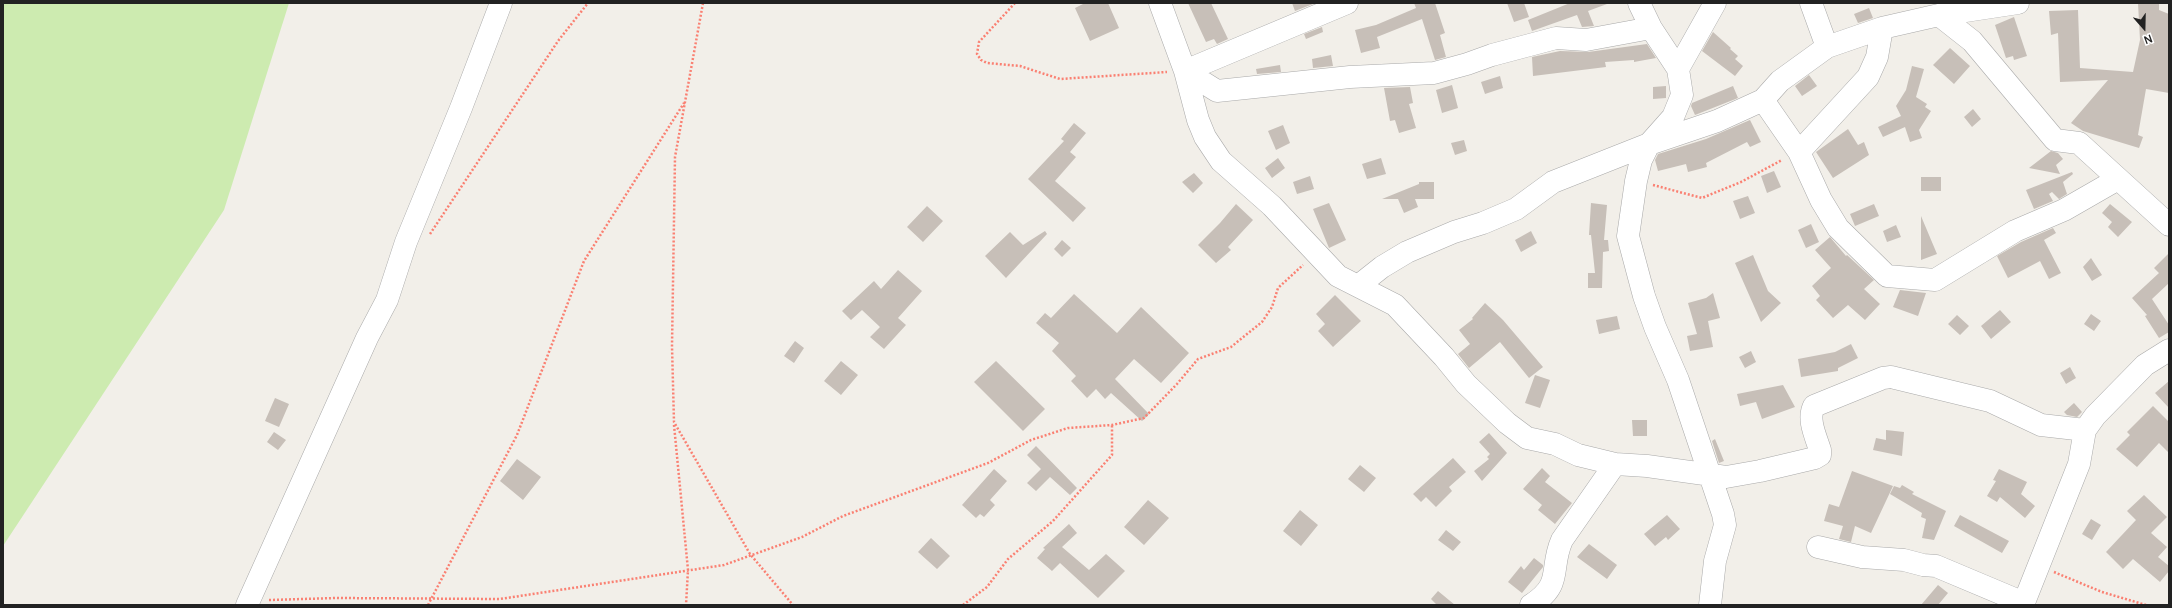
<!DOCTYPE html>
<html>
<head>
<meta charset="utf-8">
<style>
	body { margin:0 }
	#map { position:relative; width:2172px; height:608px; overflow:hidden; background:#f2efe9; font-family:Manrope,sans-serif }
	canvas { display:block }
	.frame { position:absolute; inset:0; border:4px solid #222; pointer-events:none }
	.north { position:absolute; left:2124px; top:8px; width:40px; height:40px; -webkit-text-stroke:3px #fff; paint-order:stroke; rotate:160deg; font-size:11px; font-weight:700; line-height:16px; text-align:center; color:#222 }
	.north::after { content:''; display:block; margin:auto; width:14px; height:18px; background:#222; clip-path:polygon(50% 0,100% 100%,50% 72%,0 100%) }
</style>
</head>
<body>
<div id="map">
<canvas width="2172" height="608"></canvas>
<div class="frame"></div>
<div class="north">N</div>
</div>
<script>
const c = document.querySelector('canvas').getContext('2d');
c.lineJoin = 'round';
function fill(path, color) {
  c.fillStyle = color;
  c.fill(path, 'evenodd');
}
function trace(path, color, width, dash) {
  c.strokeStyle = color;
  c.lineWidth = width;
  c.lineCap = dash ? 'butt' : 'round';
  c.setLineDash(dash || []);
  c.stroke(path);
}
fill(new Path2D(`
	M3,3h286l-65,207 -221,336z`), '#cdebb0');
fill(new Path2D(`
	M1085,3h23l11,25 -29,13 -15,-33z
	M1188,3h23l17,36 -11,5 -3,-5 -8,3z
	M1292,3h21v1l-18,7z
	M1414,3h21l10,30 -5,2 6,22 -11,3 -13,-41 -45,18 3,11 -19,5 -6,-23 21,-5 40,-17z
	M1507,3h17l5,14 -15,5z
	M1570,3l37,1 -19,7 6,15 -12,1 -5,-12 -45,16 -4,-11z
	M2138,3h21v7l10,4v79l-23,-4 -8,46 5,2 -4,11 -56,-17 -12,-8 37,-43 -48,2 -2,-49 -7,2 -2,-24 29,-1 2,58 53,4 7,-32z
	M1869,8l4,10 -15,5 -4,-9z
	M2014,17l13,39 -13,4 -1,-4 -7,2 -11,-33z
	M1322,27l1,5 -17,7 -2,-5z
	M1713,32l18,16 -1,1 8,7 -3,3 8,7 -8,10 -33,-25z
	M1647,44l9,14 -22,4v-2l-29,2 1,5 -73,9 -1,-19 28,-6 28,1z
	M1950,48l20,18 -16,18 -21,-19z
	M1331,55l2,11 -20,2 -1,-9z
	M1280,65l1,7 -24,2 -1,-5z
	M1912,66l12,3 -8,28 11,7 -2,3 6,4 -12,19 3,8 -12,4 -5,-15 -22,10 -5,-10 23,-11 -5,-10 10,-16z
	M1809,75l8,11 -15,10 -7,-10z
	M1500,76l3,12 -18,6 -4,-12z
	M1452,85l6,23 -16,5 -6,-23z
	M1666,86v12l-13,1v-12z
	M1733,86l5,12 -43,17 -4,-9 1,-3z
	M1410,87l3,16 -4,1 7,24 -17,5 -4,-13 -5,1 -6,-33z
	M1973,109l8,10 -9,8 -8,-10z
	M1750,120l11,22 -11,5 -3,-5 -41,21 1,4 -19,5 -2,-8 -28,7 -3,-11 3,-6 48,-15z
	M1074,123l12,10 -16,19 6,5 -21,24 31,27 -13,14 -45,-43 36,-38 -3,-2z
	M1283,125l7,18 -14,7 -8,-19z
	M1848,129l10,16 6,-3 5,13 -36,23 -17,-26z
	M1464,140l3,11 -12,4 -4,-12z
	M2051,151l7,2 5,6 -7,6 4,9 -31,-6z
	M1278,158l7,10 -13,10 -7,-10z
	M1381,158l5,16 -19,5 -5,-15z
	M1774,171l7,16 -14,6 -6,-17z
	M2072,172l1,2 -10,8 4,12 -8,5 -7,-7 -3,2 4,7 -19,8 -8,-19z
	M1194,173l9,10 -10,10 -11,-11z
	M1310,176l4,13 -17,5 -4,-12z
	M1921,177h20v14h-20z
	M1419,182h15v17h-19l3,8 -14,6 -6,-14h-16l37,-15z
	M1748,196l7,17 -15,6 -7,-18z
	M1329,203l17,37 -17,8 -16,-39z
	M1591,203l16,2 -3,35h4l1,11 -6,1 -1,36h-14v-15h7l-4,-38h-2z
	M1236,204l17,16 -25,27 3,3 -15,13 -18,-18 22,-22z
	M1874,204l5,12 -24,10 -5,-12z
	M2110,204l22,18 -14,15 -10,-10 4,-5 -10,-9z
	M927,206l16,15 -20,21 -16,-15z
	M1921,216l16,38 -16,6z
	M1811,224l8,18 -13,6 -8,-18z
	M1896,225l5,12 -14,5 -4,-11z
	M2053,228l3,5 -12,7 17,33 -12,6 -9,-18 -32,17 -11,-22 24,-14z
	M1045,231l2,3 -41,44 -21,-22 25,-24 13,13z
	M1531,231l6,12 -16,9 -6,-12z
	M1830,237l16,19 1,-1 27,25 -10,9 16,15 -15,16 -17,-15 -15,13 -17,-18 4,-4 -8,-10 19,-18 -16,-18z
	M1062,240l9,8 -9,9 -8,-8z
	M2169,253v30l-17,16 17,26v7l-10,6 -14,-22 2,-1 -15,-17 27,-25 -5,-5z
	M1753,255l15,36 13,12 -20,19 -26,-59z
	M2091,258l11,17 -10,6 -9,-14z
	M898,270l24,21 -24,27 8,7 -22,24 -14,-12 10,-10 -18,-17 -11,10 -9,-9 32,-30 7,8z
	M1900,290l26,3 -8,23 -25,-9z
	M1713,293l7,25 -12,3 5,26 -23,4 -3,-15 10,-2 -9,-31 18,-5z
	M1074,294l43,39 24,-26 48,46 -28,30 -27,-24 -19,20 34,35 -7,7 -31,-28 -6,6 -9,-10 -9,9 -16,-17 5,-5 -24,-25 7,-8 -23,-20 9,-10 6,5z
	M1335,295l26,26 -28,26 -15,-16 7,-7 -9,-10z
	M1485,303l18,17 40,47 -14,11 -29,-36 -31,26 -11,-14 12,-10 -11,-14 14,-11 -1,-1z
	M2000,310l11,12 -20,17 -10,-13z
	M2091,314l10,7 -7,10 -10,-7z
	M1957,315l12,11 -9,9 -12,-11z
	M1617,316l3,13 -21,5 -3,-14z
	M795,341l9,7 -10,15 -10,-7z
	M1851,344l7,14 -20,10v3l-37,6 -3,-18 37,-7z
	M1751,351l5,11 -11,6 -6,-11z
	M841,361l17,14 -17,20 -17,-14z
	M996,361l49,48 -22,22 -49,-49z
	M2070,367l6,11 -10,6 -6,-11z
	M1535,375l15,5 -10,28 -15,-5z
	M2169,381v27l-14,-15z
	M1783,385l12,22 -33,12 -6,-17 -16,4 -3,-12z
	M275,398l14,6 -10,23 -14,-6z
	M2074,403l8,9 -5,5 -10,-2 -3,-3z
	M2153,406l16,16v31l-10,-10 -22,24 -21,-18 14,-14 -3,-3z
	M1632,420h15v16h-14z
	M1886,430l18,2 -2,24 -29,-6 3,-12 10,2z
	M274,432l12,8 -8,10 -11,-8z
	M1489,433l18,20 -25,28 -8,-10 15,-12 -2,-2 3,-3 -11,-12z
	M1715,439l9,22 -5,2 -7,-22z
	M1036,446l41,42 -7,7 -20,-18 -14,14 -9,-8 14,-14 -14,-14z
	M1453,458l13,14 -17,15 3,4 -16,16 -10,-10 -5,5 -8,-8z
	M517,459l24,18 -18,23 -23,-19z
	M1360,465l16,13 -12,14 -16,-13z
	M1542,468l8,8 -5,6 27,21 -17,21 -17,-14 4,-5 -19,-16z
	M994,469l13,12 -17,19 5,5 -11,12 -4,-3 -4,4 -14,-13z
	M1999,469l28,13 -6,12 14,12 -10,12 -25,-21 -3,5 -10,-6 9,-15 -3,-1z
	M1852,471l41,15 -22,47 -16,-7 -4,16 -12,-3 4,-13 -19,-5 5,-17 10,3z
	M1902,485l12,7 -2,2 34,17 -12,29 -12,-2 4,-19 -5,-2 1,-4 -32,-19 4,-8 6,2z
	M2144,495l23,22 -16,16 16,14 -9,10 11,9v5l-9,11 -27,-23 -10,10 -17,-17 30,-32 -9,-9z
	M1148,500l21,18 -25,27 -20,-18z
	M1300,510l18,15 -17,21 -18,-15z
	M1667,515l13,14 -12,11 -2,-3 -11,9 -11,-12z
	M1960,515l49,26 -7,12 -48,-27z
	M2091,519l10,6 -9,15 -10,-6z
	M1069,524l8,9 -15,14 27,23 17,-16 19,17 -27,27 -38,-35 -8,8 -15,-13 8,-9 -2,-1z
	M1446,530l15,12 -8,9 -15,-11z
	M931,538l19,18 -13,13 -19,-17z
	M1589,544l28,21 -10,14 -30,-22z
	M1534,558l9,7v2l-21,26 -14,-11 13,-16 3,4z
	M1938,585l10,8 -10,12h-17z
	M1438,591l17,14h-18l-6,-6z`), '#c7bfb8');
const minor = new Path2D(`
	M1160,3l25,68 13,49 7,17 16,24 51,45 66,70 57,29 49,52 22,27 41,39 20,15 28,6 23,11 37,9 32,2 79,11 34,-6 55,-13 5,-3v-5c-4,-13 -13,-31 -6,-44l69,-28 8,-1 99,24 51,24 44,5
	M1639,3l12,25 27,41
	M1811,3l16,44
	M1939,15l33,26 83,99 24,3 90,82
	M1185,71l32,20 133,-14 84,-4 33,-9 25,-9 64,-17 30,2 65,-12
	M1185,71l162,-68
	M1763,100l36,52 22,48 17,28 49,48 48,4 80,-49 49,-21 54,-31
	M1799,152l69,-75 9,-20 5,-29
	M1358,286l24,-19 25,-15 47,-20 29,-9 33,-14 37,-27 96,-38 68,-23 46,-21 17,-19 47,-34 55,-19 57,-13 79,-12
	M1818,547l44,10 42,3 19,5 13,1 88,37
	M247,605l120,-267 20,-38 19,-58 55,-134 40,-105
	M1531,605c33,-21 18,-36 31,-65l53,-76
	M1710,605l5,-44 10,-36 -2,-11 -45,-134 -23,-53 -11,-31 -16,-60 8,-55 5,-21 8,-16 24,-27 9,-22 -4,-26 37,-66
	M2023,605l56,-141 6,-34 10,-14 50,-51 24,-15`);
trace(minor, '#a9a9a9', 23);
trace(new Path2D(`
	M703,3l-28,154 -3,189 2,76 76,132 43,51
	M1015,3l-36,39 -2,12 4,6 6,3 33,3 40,13 107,-7
	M1653,185l49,13 39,-16 41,-22
	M430,234l128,-193 30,-38
	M674,425l14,145 -2,35
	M2054,572l48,20 44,13
	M269,600l67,-2 164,1 224,-34 78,-28 41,-21 145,-53 43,-23 37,-12 44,-3 32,-7 33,-34 21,-25 33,-12 31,-25 10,-15 6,-19 25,-23
	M428,605l89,-170 67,-174 100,-158
	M963,605l24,-18 21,-28 45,-38 59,-66v-30`), '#fa8072', 2.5, [2, 2]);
trace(minor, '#fff', 22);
</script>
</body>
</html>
